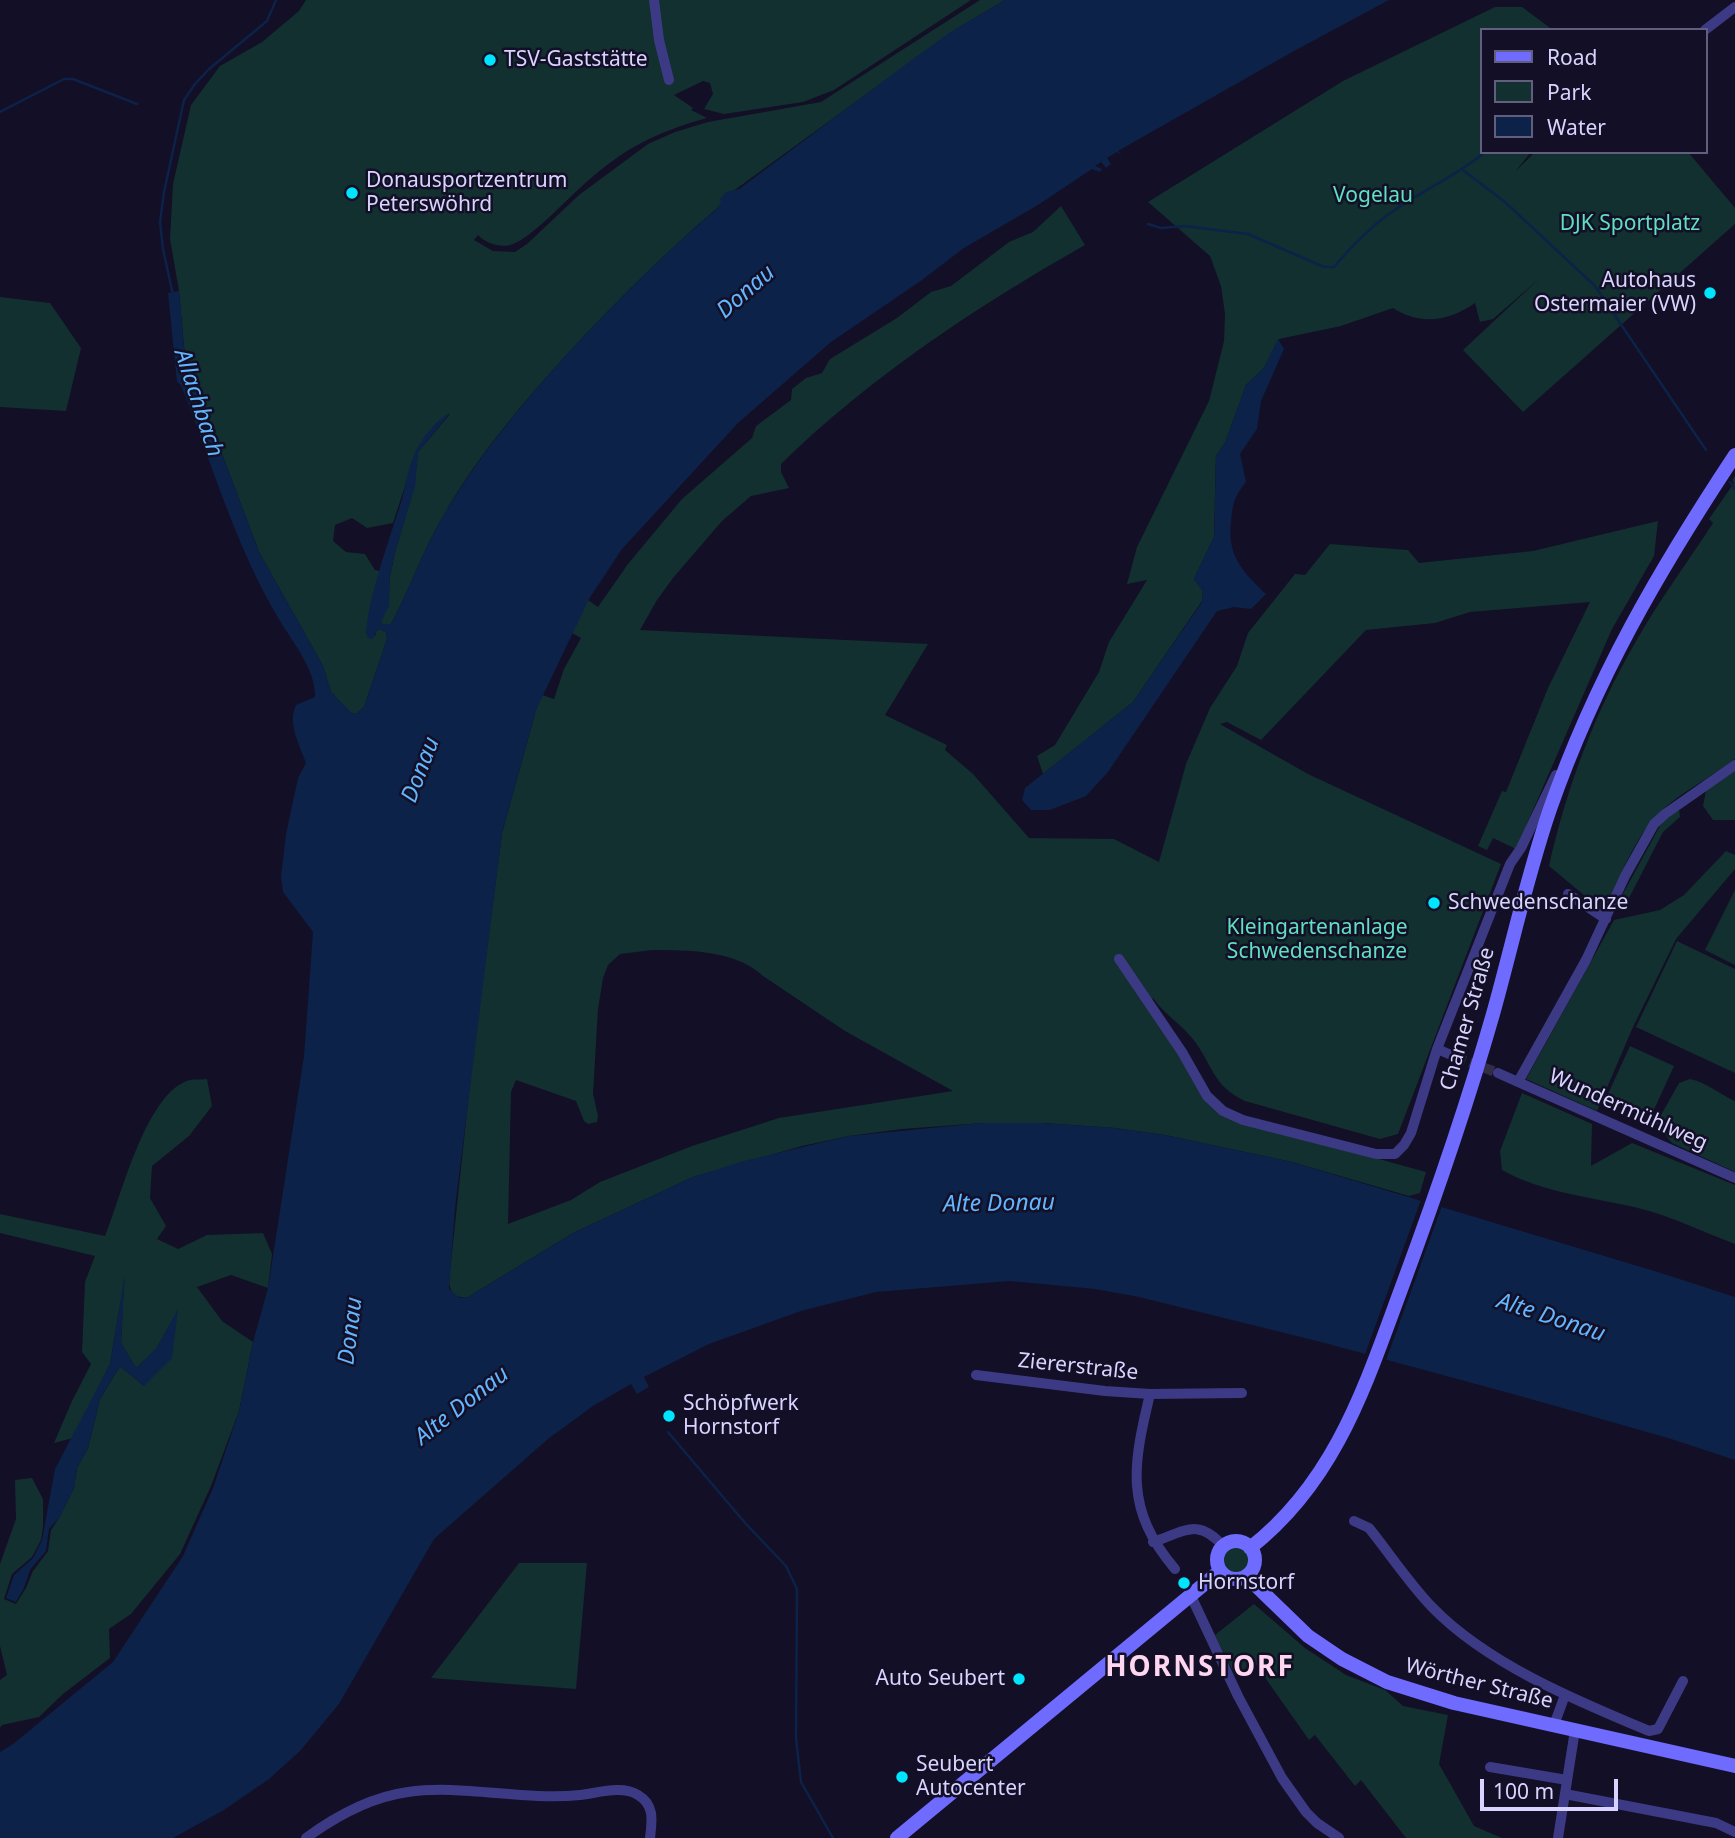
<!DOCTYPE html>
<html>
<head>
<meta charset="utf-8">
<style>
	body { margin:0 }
	#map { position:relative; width:1735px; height:1838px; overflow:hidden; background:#130f26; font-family:"Noto Sans",sans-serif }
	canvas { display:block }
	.legend { position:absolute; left:1480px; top:28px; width:228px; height:126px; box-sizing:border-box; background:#130f26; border:2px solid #625e7d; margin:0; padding:9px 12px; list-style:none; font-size:21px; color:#d9d4ff }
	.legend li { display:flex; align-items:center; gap:14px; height:35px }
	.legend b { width:35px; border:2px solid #625e7d }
	.scale { position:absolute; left:1480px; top:1779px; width:138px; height:32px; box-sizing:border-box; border:4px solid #d9d4ff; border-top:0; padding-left:9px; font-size:21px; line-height:24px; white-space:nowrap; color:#d9d4ff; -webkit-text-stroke:5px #130f26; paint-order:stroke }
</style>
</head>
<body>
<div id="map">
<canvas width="1735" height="1838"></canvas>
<ul class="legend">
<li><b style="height:9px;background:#6f6bff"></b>Road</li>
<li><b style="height:19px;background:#12302f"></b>Park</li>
<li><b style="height:19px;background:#0c2248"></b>Water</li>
</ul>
<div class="scale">100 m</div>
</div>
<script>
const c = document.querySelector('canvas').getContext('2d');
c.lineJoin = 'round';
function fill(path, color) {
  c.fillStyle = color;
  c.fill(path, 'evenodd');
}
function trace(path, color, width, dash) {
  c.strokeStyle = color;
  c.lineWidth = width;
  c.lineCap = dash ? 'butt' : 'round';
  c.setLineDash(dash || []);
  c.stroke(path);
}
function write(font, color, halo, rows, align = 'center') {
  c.font = font + ' "Noto Sans",sans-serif';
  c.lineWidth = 5;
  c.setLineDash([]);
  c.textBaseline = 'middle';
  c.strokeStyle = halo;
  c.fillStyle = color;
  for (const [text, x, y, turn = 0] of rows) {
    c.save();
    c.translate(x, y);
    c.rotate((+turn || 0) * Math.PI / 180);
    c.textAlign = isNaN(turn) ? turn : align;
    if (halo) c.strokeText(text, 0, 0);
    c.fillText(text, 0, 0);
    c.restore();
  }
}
fill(new Path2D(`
	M306,0h665l-137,90 -31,12 -79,12 -20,-5 9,-15 -3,-11 -7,-2 -29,14 19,13 -2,2 16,8c-54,15 -86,32 -127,70 -17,15 -47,48 -67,56 -11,5 -28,-1 -35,-9l-4,5 19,11 22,1 12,-8 52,-49 69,-51 27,-12 33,-10 113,-20 159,-102h25l-52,31 -221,161c-8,6 -10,13 -18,19 -46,39 -89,82 -131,126 -52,56 -103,114 -141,181 -20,34 -32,71 -51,106h-9v-5l6,-13 2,-30 5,-24 19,-65 4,-35 32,-38 -13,9 -21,29 -23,71 -26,5 -15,-10 -17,7 -2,16 13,11 19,2 10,16 5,1 -14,62 9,3 2,-6 3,-1 6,3 1,7 -23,68 -8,7 -6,-2 -19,-20 -8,-26 -64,-114 -63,-167 -4,-3 -8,-35 -5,-56 -9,-52 3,-55 18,-79 29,-39 42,-24 37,-31z
	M1495,7h27l31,23h-72v122h50l-16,20 20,-20h153l47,56v16l-212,188 -60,-62 76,-71 -46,40 -13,3 -5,-19c-26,18 -54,23 -82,5l-52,18 -62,13 -15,29 -18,17 -21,58 -9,13 -2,81 -20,42 9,12 -1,10 -69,101 -90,72 -6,-18 18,-11 44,-73 10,-30 38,-62 -20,4 10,-37 72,-146 15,-60 1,-27 -4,-28 -11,-30 -62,-54 195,-121z
	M1061,206l24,39c-109,62 -214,131 -304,219v8l8,16 -38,8 -29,25 -49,57 -16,22 -17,30 288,14 -43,71 62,30 -2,5 28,24 56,64 85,1 45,23 27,-98 24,-56 27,-42 11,-33 47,-59 10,1 25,-31 78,6 11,13 114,-12 125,-30 -4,35 -42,73 -96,220 -23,-11 -6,12 -9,-4 24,-55 4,1 42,-104 42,-86 -120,10 -35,11 -69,7 -105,110 -34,-18 -7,2 88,50 193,90 -103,270 -18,5 -135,-38c-33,-15 -32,-37 -53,-63 -12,-15 -28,-24 -39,-40l-5,10 17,23 31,55 38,33 192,53 -6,21 -11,3 -117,-34 -127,-27 -50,-7 -72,-5h-60l-81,6 -53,7 -47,10 -109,31 -120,56 -105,64c-13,2 -18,-4 -19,-16l24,-226 29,-222 34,-123 6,-15 12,4 10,-30 17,-31 -9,-5 16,-33 10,7 30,-43 54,-65 70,-61 4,-12 35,-26 1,-11 14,-11 16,-5 8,-14 67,-41 34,-26 20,-6 58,-44 24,-10zM652,950c35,0 84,0 111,26l82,55 108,60 -174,27 -87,28 -92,36 -29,18 -63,24 3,-132 5,-12 60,21 8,20 4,3 9,-2 1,-6 -5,-22 5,-85 5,-31 5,-13 12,-11z
	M0,297l50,6 31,45 -15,63 -66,-4z
	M1735,476v283c-24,19 -53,32 -75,53 -25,24 -41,68 -57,99l-54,-45c17,-77 46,-154 86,-223 23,-41 52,-80 78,-120l-4,-4 25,-36 -2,-3z
	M1735,770v50h-22l-10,-14 3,-16z
	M1679,809l1,8 -17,15 -34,66 -11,5 44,-81z
	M1726,851l9,4v14l-59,70 -43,88 -36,84 -71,-32 88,-159 46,-10 24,-15z
	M1735,890v75l-30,-15z
	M1677,941l58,28v104l-99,-46z
	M1630,1046l44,20 -22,48 -44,-20z
	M207,1079l5,27 -23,30 -37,30 -2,32 16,28 -9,13 21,10 29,-14 56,-2 9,21 -4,34 -37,-13 -34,12 25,34 31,21 -14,69 -28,75 -31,68 -49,60 -22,15 1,29 -47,36 -24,23 -37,8 -2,3v-48l7,-5 -7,-29v-82l16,-45 -1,-39 17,-2 11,21v28l-2,13 -9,17 -20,17 -8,25 12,5 10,-16 7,-17 15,-20 3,-21 8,-12 15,-30 3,-20 11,-20 12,-49 20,-33 24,20 34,-75 -22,38 -20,19 -15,-25 3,-61 -14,82 -37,74 -19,5 18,-42 19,-37 -9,-12 3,-70 10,-26 -95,-23v-19l105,22c16,-38 41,-145 85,-156 5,-1 11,0 17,-1z
	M1690,1079c16,3 29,15 45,22v71l-63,-29 -16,-19 23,-41z
	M1522,1093l70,31 -1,42 41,-23 103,42v59c-32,-12 -64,-28 -97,-36 -45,-11 -96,-15 -136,-38l-2,-19z
	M1222 1561a14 14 0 1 1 28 0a14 14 0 1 1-28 0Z
	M519,1563h68l-11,126 -145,-11z
	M1254,1604l51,44 41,27 39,15 18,16 45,9 -9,49 35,62 28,12h-96l-45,-58 -6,6 -40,-51 -6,5 -55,-78 -19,14 -20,-41z`), '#12302f');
fill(new Path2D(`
	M1005,0h384l-95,51 -176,100 5,5 -6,-4 -10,6 4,6 -5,4 -5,-6 -6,4 7,3 -2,3 -8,-3 -54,36 -74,43 -42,32 -91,62 -93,81 -116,126 -33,50 -53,111 -34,123 -47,375 -6,81 11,9 8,-1 105,-64 120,-56 51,-16 105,-25 133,-13h61l72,5 50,7 127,27 369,111 74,24v163l-67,-22 -148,-42 -199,-54 -182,-45 -44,-8 -85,-8 -134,11 -75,19 -92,33 -65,33 5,10 -12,7 -6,-10 -38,22 -45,33 -114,100 -95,165 -39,47 -31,28 -45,31 -51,28h-173v-86l13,-8 100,-82 70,-106 30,-68 26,-77 14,-69 15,-54 36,-232 9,-124 -30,-40 -2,-15 5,-43 12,-56 8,-15c-6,-17 -19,-40 -10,-58l19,-8c1,-27 -22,-54 -35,-76 -44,-73 -68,-157 -99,-236l-4,-3 -9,-89 11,-2 5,56 8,35 4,3 63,167 64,114 8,26 19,20 6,2 8,-7 23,-68 -1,-7 -6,-3 -3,1 -4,9 -5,-1c-8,-19 27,-115 34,-139 4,-16 6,-31 13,-46 6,-14 22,-34 35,-40l-32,39 -3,35 -20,65 -5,24 -1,30 -7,13v5h9c19,-35 31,-72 51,-106 39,-67 89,-125 141,-181 43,-45 87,-89 135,-129l3,-5 -1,-4 6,-7 13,-3 174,-130 39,-28z
	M1278,339l6,10 -23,52 -4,28 -17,25 6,28c-12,15 -13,21 -15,40 -4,34 12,50 35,72l-15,15 -17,-2 -17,4 -109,161 -22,24 -36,14h-19l-9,-10 3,-12 108,-86 69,-100 1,-11 -9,-12 20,-42 2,-81 9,-13 21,-58 18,-17z
	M125,1273l-4,70 15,25 20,-19 22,-40 -6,49 -28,28 -24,-20 -20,33 -12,49 -11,20 -3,20 -15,30 -10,11 -3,22 -16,19 -6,18 -8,14 -10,-4 8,-23 19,-17 9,-18 13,-71 55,-105z`), '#0c2248');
fill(new Path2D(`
	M1422,1197l21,6 -58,160 -21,-6z`), '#130f26');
trace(new Path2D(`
	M0,112l64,-33h9l64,25
	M1463,170l42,32 90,84 111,164
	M1148,224l13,4 24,-2 63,8 76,33h10c17,-20 34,-38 55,-53 31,-23 65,-36 96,-62
	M173,295l-10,-46 -3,-27 4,-30 20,-92 11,-16 14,-15 58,-48 9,-21
	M1730,482l5,7
	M668,1432l78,92 40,42 11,23 -1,149 5,44 32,56`), '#0c2248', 2.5);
trace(new Path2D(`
	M1456,1057l42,16`), '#312d47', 10, [10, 5]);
trace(new Path2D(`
	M654,0l5,40 10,40
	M1705,30l30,-23
	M1735,765l-70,49 -11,10 -29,52 -39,84 -68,122 217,96
	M1568,894l38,25
	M1119,959l63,93 25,44 16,15 20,9 133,34h19l9,-9 7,-12 26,-84 73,-185 11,-16 35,-73
	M1437,1049l19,8
	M1498,1073l20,9
	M976,1375l129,16 45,3c-17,71 -26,115 25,175
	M1150,1394l92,-1
	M1354,1521l15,7c21,26 40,55 63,79 55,57 145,94 217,124l9,-2 25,-48
	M1153,1542c31,-10 45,-25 70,4
	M1191,1596l47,100 44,82 24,34 11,11 22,15
	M1554,1725l11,-30
	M1490,1767l77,13
	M1565,1794l151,29 19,9
	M306,1838c30,-22 65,-41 102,-46 54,-8 115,9 172,3 18,-2 42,-10 58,0 17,10 14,26 12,43
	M1558,1838l17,-108`), '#3d3a85', 10);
trace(new Path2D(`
	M1217 1560a19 19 0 1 1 38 0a19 19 0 1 1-38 0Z
	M1250,1548c87,-68 116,-165 153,-264 33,-89 64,-179 90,-270 19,-68 34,-138 57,-205 46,-131 109,-239 185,-354
	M1246,1576l62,60 34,23 45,23 67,21 281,63
	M897,1838l323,-267`), '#6f6bff', 14);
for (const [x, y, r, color] of [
	[490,60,7,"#00e5ff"],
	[352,193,7,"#00e5ff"],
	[1710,293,7,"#00e5ff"],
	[1434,903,7,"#00e5ff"],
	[669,1416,7,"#00e5ff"],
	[1184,1583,7,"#00e5ff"],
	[1019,1679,7,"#00e5ff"],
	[902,1777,7,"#00e5ff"]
]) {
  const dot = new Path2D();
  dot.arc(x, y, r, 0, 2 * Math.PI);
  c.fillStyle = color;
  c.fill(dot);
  trace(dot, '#130f26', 2.5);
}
write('21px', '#d9d4ff', '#130f26', [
	["TSV-Gaststätte",504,60],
	["Donausportzentrum",366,181],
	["Peterswöhrd",366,205],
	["Autohaus",1696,281,"right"],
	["Ostermaier (VW)",1696,305,"right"],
	["Schwedenschanze",1448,903],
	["Schöpfwerk",683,1404],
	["Hornstorf",683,1428],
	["Hornstorf",1198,1583],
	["Auto Seubert",1005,1679,"right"],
	["Seubert",916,1765],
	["Autocenter",916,1789]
], 'left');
write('21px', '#5fe0c0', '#130f26', [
	["Vogelau",1373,196],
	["DJK Sportplatz",1630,224],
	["Kleingartenanlage",1317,928],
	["Schwedenschanze",1317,952]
]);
write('21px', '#d9d4ff', '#130f26', [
	["Chamer Straße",1468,1019,-74],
	["Wundermühlweg",1628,1110,24],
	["Ziererstraße",1078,1367,6],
	["Wörther Straße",1479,1684,14]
]);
write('italic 23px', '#62b6ff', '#130f26', [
	["Donau",746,292,-41],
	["Allachbach",198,403,72],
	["Donau",421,770,-69],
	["Alte Donau",999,1204,-1],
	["Alte Donau",1551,1318,18],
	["Donau",351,1331,-83],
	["Alte Donau",462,1406,-38]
]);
c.letterSpacing = '2px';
write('bold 28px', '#ffd6f0', '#130f26', [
	["HORNSTORF",1200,1668]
]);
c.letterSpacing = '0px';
</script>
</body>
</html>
